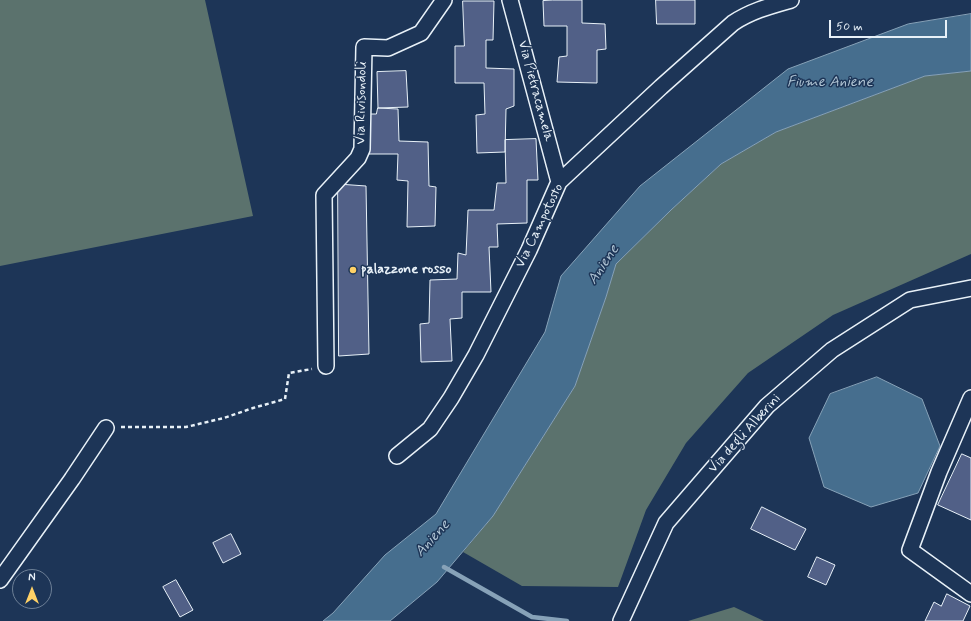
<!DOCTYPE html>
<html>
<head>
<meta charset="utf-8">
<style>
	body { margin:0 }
	#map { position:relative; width:971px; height:621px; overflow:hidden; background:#1d3557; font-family:Mynerve,sans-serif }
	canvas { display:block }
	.north { position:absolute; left:12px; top:569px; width:40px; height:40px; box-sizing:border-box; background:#1d3557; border:1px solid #6e8097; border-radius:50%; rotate:0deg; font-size:11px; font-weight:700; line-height:16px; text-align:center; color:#e8f1f8 }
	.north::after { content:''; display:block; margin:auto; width:14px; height:18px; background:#ffd166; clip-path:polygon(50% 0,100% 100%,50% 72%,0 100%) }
	.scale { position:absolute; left:829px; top:20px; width:118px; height:18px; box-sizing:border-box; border:2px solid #e8f1f8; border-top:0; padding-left:5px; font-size:12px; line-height:14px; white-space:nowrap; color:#e8f1f8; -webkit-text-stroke:3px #1d3557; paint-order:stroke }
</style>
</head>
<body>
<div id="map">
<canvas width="971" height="621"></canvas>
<div class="north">N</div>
<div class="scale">50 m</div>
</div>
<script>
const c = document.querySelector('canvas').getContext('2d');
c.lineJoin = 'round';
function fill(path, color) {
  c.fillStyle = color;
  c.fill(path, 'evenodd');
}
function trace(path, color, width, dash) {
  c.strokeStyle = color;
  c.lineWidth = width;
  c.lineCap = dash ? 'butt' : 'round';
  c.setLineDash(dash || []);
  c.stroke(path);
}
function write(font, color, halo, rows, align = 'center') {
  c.font = font + ' Mynerve,sans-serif';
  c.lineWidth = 3;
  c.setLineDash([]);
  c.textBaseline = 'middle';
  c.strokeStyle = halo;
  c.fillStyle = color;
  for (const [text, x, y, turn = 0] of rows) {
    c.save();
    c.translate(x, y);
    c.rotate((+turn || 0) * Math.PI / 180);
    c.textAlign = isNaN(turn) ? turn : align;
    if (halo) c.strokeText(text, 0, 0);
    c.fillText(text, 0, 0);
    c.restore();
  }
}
fill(new Path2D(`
	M0,0h205l48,216 -253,50z
	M971,71v183l-138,61 -85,58 -62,70 -40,67 -28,77 -96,-1 -59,-34 30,-36 82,-130 31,-89 10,-33 55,-54 50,-46 55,-32 149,-56z
	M734,607l30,14h-76z`), '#5b726d');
const water = new Path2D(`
	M971,14v57l-46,5 -149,56 -55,32 -50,46 -55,54 -10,33 -31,89 -82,130 -56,66 -47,39h-67l10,-8 52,-58 51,-41 109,-182 16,-56 79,-90 148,-117 120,-45z
	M877,377l45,22 18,47 -22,47 -47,14 -47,-20 -15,-49 21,-44z`);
fill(water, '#466e8e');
trace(water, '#87a2b8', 1);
trace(new Path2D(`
	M444,567l88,50 35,4`), '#87a2b8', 4.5);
const building = new Path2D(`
	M553,0h29v23l23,1 1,25 -9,1v33l-40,-1 2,-25 8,-1v-30h-23l-1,-25z
	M656,0h39v24h-38z
	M463,1h31l-1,39h-7v28l28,1v37l-8,3 -1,43 -28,1 -1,-38 9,-1 -1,-31h-29v-37h9z
	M406,71l2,36 -30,1 -1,-36z
	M378,108l20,1 1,32 29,1 1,44 7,1 -1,39 -28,1 1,-46 -11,-1 1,-26h-29l-1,-40h8z
	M536,139l2,41h-11v43l-30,1 1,23h-9l2,45h-29v26l-12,1 2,42 -31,1 -1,-38 9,-1 1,-43 27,-1 1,-26 8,2 2,-45h26l3,-27h9l-1,-43z
	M338,184l28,2 3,168 -30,2z
	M962,454l9,4v62l-33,-15z
	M762,507l44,22 -11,21 -44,-21z
	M231,534l10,20 -18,9 -10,-20z
	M817,557l18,8 -9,20 -18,-8z
	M176,580l17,30 -13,7 -17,-30z
	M947,594l23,12 -7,15h-38l9,-19 7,4z`);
fill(building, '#516087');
trace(building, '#e8f1f8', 1);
const minor = new Path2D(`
	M510,0l49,182
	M326,366l-2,-171 34,-37 4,-9 2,-102 24,1 33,-15 23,-33
	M971,398l-32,74 -29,78 61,44
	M397,456l33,-27 21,-31 25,-43 53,-105 30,-68 102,-95 72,-64c18,-12 37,-17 58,-23
	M0,580l72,-101 34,-51
	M621,621l45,-98 101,-117 65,-56 78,-50 61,-12`);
trace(minor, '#e8f1f8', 18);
trace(new Path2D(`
	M121,427h65l38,-9 29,-10 32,-9 4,-26 23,-4`), '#e8f1f8', 2.5, [4, 3]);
trace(minor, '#1d3557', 15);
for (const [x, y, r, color] of [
	[353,270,4,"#ffd166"]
]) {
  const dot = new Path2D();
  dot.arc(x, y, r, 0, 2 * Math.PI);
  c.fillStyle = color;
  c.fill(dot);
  trace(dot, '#1d3557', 1.5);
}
write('14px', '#e8f1f8', '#1d3557', [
	["Via Pietracamela",535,91,75],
	["Via Rivisondoli",362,103,-89],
	["Via Campotosto",540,226,-64],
	["Via degli Alberini",745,434,-48]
]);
write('bold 14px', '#e8f1f8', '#1d3557', [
	["palazzone rosso",361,270]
], 'left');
write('italic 15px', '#afc3d3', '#1d3557', [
	["Fiume Aniene",830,83],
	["Aniene",604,265,-56],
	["Aniene",433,539,-48]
]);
</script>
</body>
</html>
